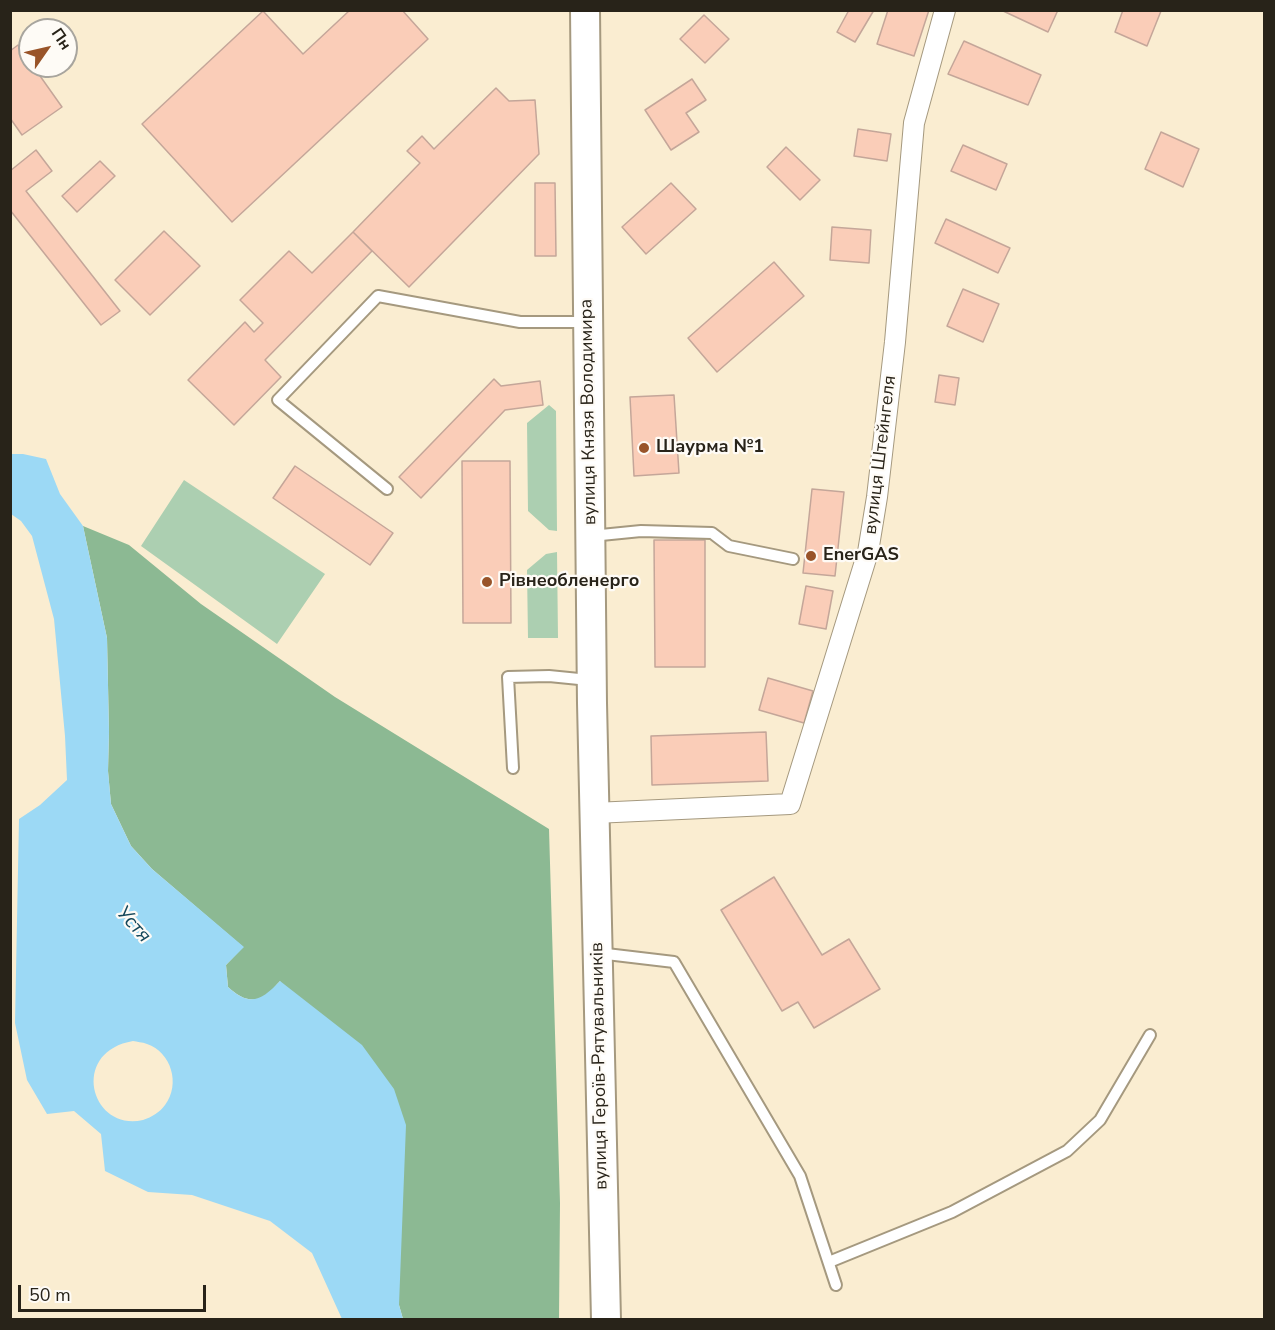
<!DOCTYPE html>
<html>
<head>
<meta charset="utf-8">
<style>
	body { margin:0 }
	#map { position:relative; width:1275px; height:1330px; overflow:hidden; background:#faedd1; font-family:"Nunito Sans",sans-serif }
	canvas { display:block }
	.frame { position:absolute; inset:0; border:12px solid #282319; pointer-events:none }
	.north { position:absolute; left:18px; top:18px; width:60px; height:60px; box-sizing:border-box; background:#fefbf6; border:2px solid #a8a59e; border-radius:50%; rotate:56deg; font-size:16px; font-weight:700; line-height:24px; text-align:center; color:#282319 }
	.north::after { content:''; display:block; margin:auto; width:21px; height:27px; background:#995429; clip-path:polygon(50% 0,100% 100%,50% 72%,0 100%) }
	.scale { position:absolute; left:18px; top:1285px; width:188px; height:27px; box-sizing:border-box; border:3px solid #282319; border-top:0; padding-left:8px; font-size:18px; line-height:21px; white-space:nowrap; color:#282319; -webkit-text-stroke:4px #fefbf6; paint-order:stroke }
</style>
</head>
<body>
<div id="map">
<canvas width="1275" height="1330"></canvas>
<div class="frame"></div>
<div class="north">Пн</div>
<div class="scale">50 m</div>
</div>
<script>
const c = document.querySelector('canvas').getContext('2d');
c.lineJoin = 'round';
function fill(path, color) {
  c.fillStyle = color;
  c.fill(path, 'evenodd');
}
function trace(path, color, width, dash) {
  c.strokeStyle = color;
  c.lineWidth = width;
  c.lineCap = dash ? 'butt' : 'round';
  c.setLineDash(dash || []);
  c.stroke(path);
}
function write(font, color, halo, rows, align = 'center') {
  c.font = font + ' "Nunito Sans",sans-serif';
  c.lineWidth = 4.5;
  c.setLineDash([]);
  c.textBaseline = 'middle';
  c.strokeStyle = halo;
  c.fillStyle = color;
  for (const [text, x, y, turn = 0] of rows) {
    c.save();
    c.translate(x, y);
    c.rotate((+turn || 0) * Math.PI / 180);
    c.textAlign = isNaN(turn) ? turn : align;
    if (halo) c.strokeText(text, 0, 0);
    c.fillText(text, 0, 0);
    c.restore();
  }
}
fill(new Path2D(`
	M549,405l7,6 1,120 -8,-1 -21,-19 -1,-88z
	M184,480l141,94 -48,70 -136,-98z
	M557,552l1,86h-30l-1,-68 19,-16z`), '#accfb1');
fill(new Path2D(`
	M83,526l46,19 72,59 134,93 214,132 11,374 -1,116h-156l-4,-14 -119,-324c-4,4 -8,10 -13,14 -15,10 -28,2 -39,-8l-2,-22 17,-18 -91,-78 -21,-23 -20,-42 -3,-33 1,-39 -2,-94z`), '#8cb993');
fill(new Path2D(`
	M11,454h12l23,5 14,35 23,32 24,112 2,94 -1,39 3,33 20,42 21,23 92,78 -18,18 2,22c22,20 33,14 52,-6l82,64 32,44 12,36 -7,180 4,14h-61l-30,-66 -42,-32 -78,-26 -44,-3 -43,-21 -4,-37 -27,-23 -27,3 -20,-34 -12,-57 4,-204 21,-14 27,-25 -2,-44 -11,-117 -22,-83 -11,-15 -10,-7zM133,1041c4,1 9,1 14,3 24,8 34,40 18,61 -5,7 -13,12 -22,15 -52,12 -74,-68 -10,-79z`), '#9cd9f5');
const building = new Path2D(`
	M350,10h52l26,29 -196,183 -90,-98 121,-113 40,43z
	M849,10h25l-19,32 -18,-10z
	M888,10h41l-15,46 -37,-12z
	M1001,10h57l-10,22z
	M1123,10l38,1 -14,35 -32,-14z
	M704,15l25,24 -24,24 -25,-24z
	M964,41l77,34 -13,30 -80,-31z
	M18,45l12,17v4h3l29,41 -40,28 -12,-17v-67z
	M692,79l14,21 -20,13 13,19 -28,18 -26,-40z
	M496,88l13,13 26,-1 4,54 -130,133 -56,-55 67,-69 -13,-12 15,-15 12,13z
	M858,129l33,5 -4,27 -33,-5z
	M1161,132l38,17 -16,38 -38,-18z
	M963,145l44,19 -11,26 -45,-19z
	M786,147l34,33 -20,20 -33,-33z
	M36,150l16,21 -26,20 94,120 -19,14 -91,-115v-39z
	M100,161l15,15 -38,36 -15,-16z
	M535,183h20l1,73h-21z
	M671,183l25,26 -50,45 -24,-27z
	M946,219l64,29 -12,25 -63,-30z
	M832,227l39,3 -2,33 -39,-3z
	M164,231l36,35 -50,49 -35,-35z
	M353,232l19,19 -107,109 16,17 -47,48 -46,-45 57,-58 9,10 9,-9 -23,-23 49,-49 23,22z
	M774,262l30,34 -87,76 -29,-34z
	M963,289l36,15 -16,38 -36,-16z
	M939,375l20,3 -4,27 -20,-3z
	M494,379l7,7 39,-5 3,24 -38,5 -84,88 -22,-21z
	M674,395l5,78 -45,3 -4,-79z
	M462,461h48l1,162h-48z
	M295,466l98,67 -23,32 -97,-67z
	M812,489l32,3 -9,84 -32,-3z
	M654,540h51v127h-50z
	M806,586l27,5 -7,38 -27,-5z
	M768,678l45,13 -9,32 -45,-13z
	M766,732l2,49 -116,4 -1,-49z
	M774,877l48,78 27,-16 31,50 -66,39 -16,-26 -16,9 -61,-101z`);
fill(building, '#facdb8');
trace(building, '#c4a699', 1.5);
const lane = new Path2D(`
	M387,489l-109,-89 100,-104 142,26h68
	M591,536l50,-5 71,2 17,13 64,13
	M513,768l-5,-91 41,-1 40,4
	M598,953l76,9 126,214 36,109
	M829,1262l123,-50 115,-61 33,-31 50,-85`);
const street = new Path2D(`
	M594,813l196,-9 78,-252 9,-55 18,-155 19,-219 31,-113`);
const secondary = new Path2D(`
	M585,10l7,693 14,617`);
trace(lane, '#a5997f', 14);
trace(street, '#a5997f', 22);
trace(secondary, '#a5997f', 32);
trace(lane, '#fff', 10);
trace(street, '#fff', 20);
trace(secondary, '#fff', 28);
for (const [x, y, r, color] of [
	[644,448,6,"#995429"],
	[811,556,6,"#995429"],
	[487,582,6,"#995429"]
]) {
  const dot = new Path2D();
  dot.arc(x, y, r, 0, 2 * Math.PI);
  c.fillStyle = color;
  c.fill(dot);
  trace(dot, '#fefbf6', 2);
}
write('18px', '#282319', '#fefbf6', [
	["вулиця Князя Володимира",589,412,-91],
	["вулиця Штейнгеля",881,455,-83],
	["вулиця Героїв-Рятувальників",600,1066,-91]
]);
write('bold 18px', '#282319', '#fefbf6', [
	["Шаурма №1",656,448],
	["EnerGAS",823,556],
	["Рівнеобленерго",499,582]
], 'left');
write('italic 20px', '#14475a', '#fefbf6', [
	["Устя",133,925,48]
]);
</script>
</body>
</html>
